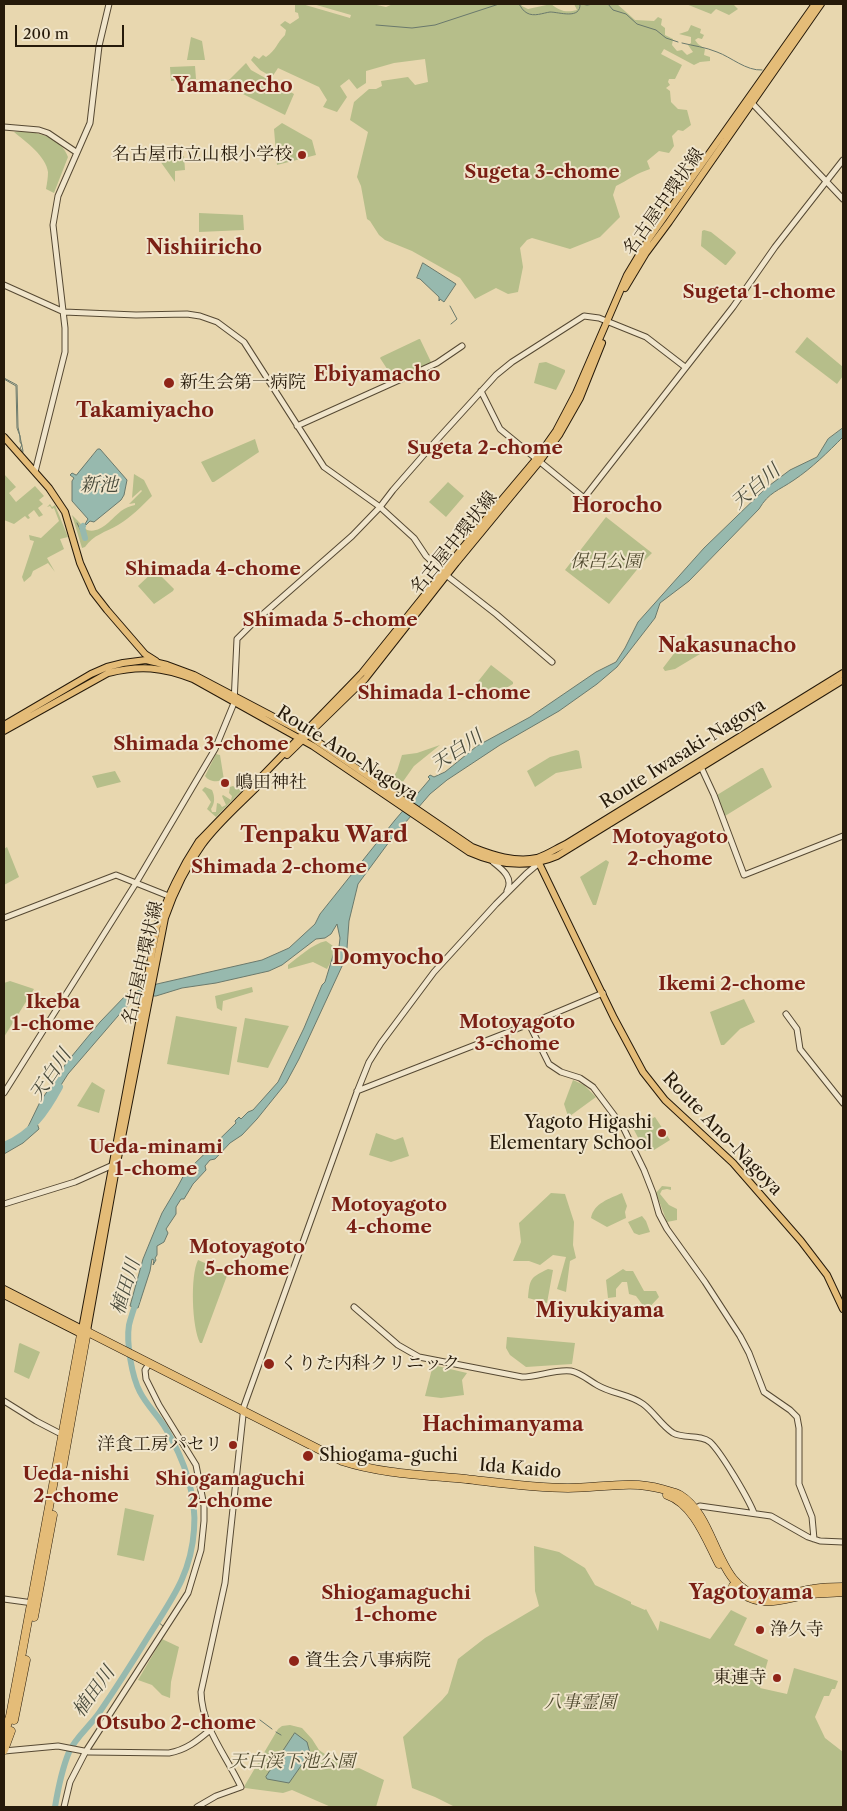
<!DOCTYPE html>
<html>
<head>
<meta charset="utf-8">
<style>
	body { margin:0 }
	#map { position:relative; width:847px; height:1811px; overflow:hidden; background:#e8d7af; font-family:"Libre Caslon Text",serif }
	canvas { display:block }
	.frame { position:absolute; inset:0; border:5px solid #261a0a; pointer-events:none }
	.scale { position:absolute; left:15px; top:25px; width:109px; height:22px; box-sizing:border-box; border:2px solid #261a0a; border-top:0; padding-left:6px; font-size:15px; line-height:18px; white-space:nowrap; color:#261a0a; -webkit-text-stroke:4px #f0e5cb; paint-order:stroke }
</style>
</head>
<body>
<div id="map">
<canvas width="847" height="1811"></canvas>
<div class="frame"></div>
<div class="scale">200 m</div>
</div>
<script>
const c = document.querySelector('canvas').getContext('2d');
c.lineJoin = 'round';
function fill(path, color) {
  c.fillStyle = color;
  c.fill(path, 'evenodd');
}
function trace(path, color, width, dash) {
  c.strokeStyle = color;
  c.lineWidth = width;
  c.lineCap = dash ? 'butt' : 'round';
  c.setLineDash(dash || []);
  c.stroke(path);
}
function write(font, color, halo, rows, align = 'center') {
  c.font = font + ' "Libre Caslon Text","Noto Serif JP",serif';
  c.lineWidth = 4;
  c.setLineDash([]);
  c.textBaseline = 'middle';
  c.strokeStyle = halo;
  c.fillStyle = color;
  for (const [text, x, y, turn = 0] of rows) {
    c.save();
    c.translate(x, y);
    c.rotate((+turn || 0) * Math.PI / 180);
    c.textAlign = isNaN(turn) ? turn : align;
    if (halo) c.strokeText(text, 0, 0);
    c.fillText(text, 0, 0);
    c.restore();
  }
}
fill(new Path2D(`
	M295,4h7l48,14 1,-3 -38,-11h59l14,3 7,-3h128l1,2 6,3 23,-5c9,7 15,9 26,6l-3,-6h43l18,16 19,1 4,-4 4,2 -1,6 4,3v7l8,4 -1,6 5,6 5,-1 5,5 6,-3 -5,-7 3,-2v-6l-12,-3 9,-3 3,-6 10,4 -1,4 4,2 -2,4 -4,-1 -3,2 3,4 7,5 -1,6 6,2v4l-10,1 -6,3 -30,-16 -3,5 21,11 -7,14h-6l-1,3 2,3 -4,3 4,3 1,11 7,7 9,1 4,15 -8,6 -5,-1 -6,6 2,10 -5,7 -10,-2 -12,10 3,8c-13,4 -22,11 -34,17l-3,9 7,22 -20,20 -30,12 -38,-11 -5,2 -7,8 3,19 -5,25 -10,2 -12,-6 -21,11 -15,-21 -48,-27 -27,-11 -6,-5 -9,-14 -3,-2 -6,-33 -4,-9 11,-45 -18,-12 4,-18 15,-13h7l6,-3 -1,-5 27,-4 7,8 13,-3 -3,-23 -31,4 -28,8v12l-9,6 -8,-10 -9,7 7,11 -10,15 -14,-5 4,-7 -8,-13 -41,-19 -6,9 -12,-7 -9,-10 3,-4 5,3 4,-4 3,2c11,-8 10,-13 19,-22l1,-5 -6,-5 5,-4 5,3 9,-6 -1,-5 -3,-1z
	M686,4h47l5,5 -9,6 -13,-6 -5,5z
	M191,37l11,4 3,19h-18z
	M246,63l5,7 43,24 -9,21 -48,-24 -10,-7v-2z
	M195,66l1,13 -25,2 -1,-14z
	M282,123l30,17 4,15 -39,10 -3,-36z
	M14,132c20,-2 47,4 54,25l-14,36 -8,-4c1,-6 2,-11 2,-17 -2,-16 -22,-30 -34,-40z
	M184,156l1,14 -10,1v11l-15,-21 2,-2 3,4 7,-6z
	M199,213l44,2 1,15 -45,2z
	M704,230l7,2 24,19 1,2 -10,12h-1l-24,-19 1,-15z
	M807,337l36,30v9l-6,8 -42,-32z
	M419,339h1l11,23 -1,1 -37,15 -13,-20 1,-1z
	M546,362l19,8v2l-9,18 -22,-7 5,-20z
	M255,439l4,13 -45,30h-2l-11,-20z
	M4,474l12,13 -7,6 7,9 19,-16 9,10 -5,4 4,4 -5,4 5,7 -4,2 -5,-7 -6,5 2,3 -2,1 -3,-3 -11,8 -10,-4z
	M134,474l10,6 8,16c-11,11 -21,21 -34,29 -12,7 -25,10 -33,22l-3,1 -10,-33 15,15c14,4 24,-11 34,-19 4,-3 9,-5 14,-6v-2l-6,1 13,-13 -1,-1 -9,8z
	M448,482l16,14 -18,21 -17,-15z
	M50,504l2,3 3,-2 13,32 -8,2 4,10 -17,9 8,14 -7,-9 -15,8 -2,5 -7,6 -2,-5 12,-36 -4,-1 -1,-5 12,3 18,-17 -5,-13 -2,1 -2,-3 -3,1z
	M606,517l46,36 -8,8 -35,43 -44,-34z
	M154,571h2l18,18 -1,2 -19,13 -16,-18z
	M688,635l12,19 -25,15 -10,2 -2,-3z
	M491,665l22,17v2l-19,11 -18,-11z
	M440,745l-26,21 -17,24 -8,-6 8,-13 5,-16 15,-2z
	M576,750l3,1 3,17 -26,5 -21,14 -8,-16 23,-14z
	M216,754l4,1 4,25c-7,2 -15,2 -19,-4z
	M761,768h2l9,19 -47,29 -2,-1 -7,-18 1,-2z
	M115,771l6,11 -24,6 -5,-12z
	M243,782l5,2 -32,33 -9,-8 4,-7 -6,-9 -3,-3 3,-3 7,3c3,7 3,13 -1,19l1,3h4l1,-9 3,1 2,3 4,-2 -4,-9 1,-1 8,5 1,-4 -3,-3 1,-6 3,-1 3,2z
	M7,847l12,30 -15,8v-36z
	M606,860l3,2 -13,43h-3l-13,-28z
	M326,941l7,5v11l-6,12 -14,-7 -25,7v-4c11,-8 24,-21 38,-24z
	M10,981l24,8 -30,48v-54z
	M252,987l1,5 -30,9 -1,10 -5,-3 -2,-12z
	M744,999l11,23 -15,7 -16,16h-3l-11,-33z
	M176,1016l61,11 -8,48 -62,-11z
	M245,1018l44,8 -21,42 -31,-6z
	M573,1080l11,5 12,12 -26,19h-2l-4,-12z
	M92,1082l13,8 -6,23 -22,-7z
	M655,1117l15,23 -16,10 -3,-1 -6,2 -12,-23z
	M376,1133l19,7 8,-3 6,19 -18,6 -22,-7z
	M662,1186l9,1v3l-4,-1 -5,1 -2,4 9,11 8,4v11l-10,2 -11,-29z
	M551,1193l14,1 9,28 -1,23 3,13 -6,3 -4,31 -9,-3 9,-32 -13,-2 -13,10 -11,-4h-16l8,-19 -2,-19z
	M622,1193l5,13 -2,6 1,6 -19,9 -16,-9c3,-15 18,-19 31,-25z
	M642,1216l4,5 4,11 -11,3 -5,-2 -6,-11z
	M198,1260l30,13 -26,70h-2c-8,-16 -10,-67 -2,-83z
	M548,1269l5,1 -6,33 -19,-5c2,-20 2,-20 20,-29z
	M623,1269l3,2h7l11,20h12l3,6 -14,15 -8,5v-4l5,-9 -6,-8 -7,-2 -2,-12h-5l-6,7v8l-8,1 -2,-18z
	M507,1337l68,6 -3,21 -46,3 -16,-12 -4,-7z
	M20,1343l20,9 -11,27 -15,-7 5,-28z
	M433,1365l34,8 -5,7 2,15 -23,3 -16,-2z
	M125,1508l29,7 -10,46 -27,-6z
	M534,1546l25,6 26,16 10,17 36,17v2l14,6 1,-1 12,22 2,-10 50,18 21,-29 16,8 -13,27 34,15 -8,28 27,6 7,-26 44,13 -3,8h-3l-3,7h-5l-9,21 10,21 18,14v55h-388l-20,-10 -23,-9 -9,-51 39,-37 6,-7 10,-34 27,-21 54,-32 -4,-15z
	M162,1639l17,8 -8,35 -1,16 -8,-3 -10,-10 -14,-5z
	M290,1725l12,3 10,11 7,11 29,20 11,-2 25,12 -8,27h-45l-39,-17 -9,3 -38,-5v-3l33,-56 4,-3z`), '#b6be8a');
const water = new Path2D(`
	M423,263l33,21 -12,18 -4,-3 -1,2v-4l-19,-18 -3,-1z
	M843,428v9c-15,15 -31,31 -49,43 -16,11 -25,12 -35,29l-70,72 -29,22 -5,15 -38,49 -20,17 -38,27 -59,34 -53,35 -17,14 -38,44 -34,46 -9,37 -2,27 -4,16 -44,95 -13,24 -29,36 -15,16 -12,8 -15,16 -5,1 -5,6 1,4 -13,14 -9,15h-3l-5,8v7l-10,15 2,4 -4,9 -7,4v9l-2,3 1,2 -3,5 1,-5 -2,-1 -2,12 -12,37 -8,-2 13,-47 9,-22 10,-24 16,-27 7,-13 51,-50 -1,-2 4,-4 2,2 7,-7 5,-2 25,-28 26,-54 18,-43 3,-3 10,-33 4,-2 1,-9 -3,-14 -6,10 -6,4 -9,1 -34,26 -13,6 -53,12 -34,5 -26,8h-16l-16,13 -56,65 -31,49 2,6 -16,14 -19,11v-11h6l7,-2 8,-8 15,-31 27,-40 33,-40 27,-28 30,-10 105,-24 27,-12 26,-24 5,-10 75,-94 35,-41 -2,-2 2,-2 4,2 11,-5 32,-26 53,-29 66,-45 20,-10 9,-14 13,-26 66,-74 62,-60 24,-18 27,-13 11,-18z
	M98,449h2l27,31 -3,15 -3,5 -27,22 -4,-1 -4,4 -1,-1 3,-5 -16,-18v-20l2,-3 -4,-3 2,-2 4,2z
	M295,1733l12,9 3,11 -21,30 -22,-4 -1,-2z`);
fill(water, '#97b9ae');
trace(water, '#6a796c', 1);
trace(new Path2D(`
	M519,4c2,3 4,7 8,9 7,4 16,0 23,-1 9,0 31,8 30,-8
	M581,4l6,1 7,-1
	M608,4l5,6 13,4 11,10 19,6 10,8 12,4
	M376,25l36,3 23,-3 64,-21
	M682,43c12,3 23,4 35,9 14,5 29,19 45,18
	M450,306l7,13 -6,5
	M4,378l13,7 1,42 5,24
	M4,379l12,7 1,42 3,8v6l2,3 -2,3 3,4
	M77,523l4,8
	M158,1622l5,4
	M260,1720l12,9
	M276,1732l5,3`), '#6a796c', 1);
trace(new Path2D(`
	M83,526l-1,1 3,11
	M4,1145c28,-12 42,-32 56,-58
	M55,1807c3,-18 7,-38 14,-55 6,-14 21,-26 30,-39 17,-25 33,-50 49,-76 23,-37 43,-62 46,-107 3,-34 -10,-71 -28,-101 -7,-13 -19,-23 -26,-37 -8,-15 -14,-49 -11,-67 2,-8 5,-17 8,-25`), '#97b9ae', 6);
const minor = new Path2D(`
	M751,102l92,97
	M4,127l35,3 9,3 28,19
	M4,285l60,27 72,3 51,-1 13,2 17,6 27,20 80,125 56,40 13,-17 42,-48 61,-67 16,-13 72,-46 15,2 47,19 39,30
	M481,391l19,38 84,69 149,-191 42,-60 68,-87
	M297,426l140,-63 25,-17
	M35,472l30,-120v-24l-12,-103 5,-29 32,-73 9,-77 10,-42
	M701,767l13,28 30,80 99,-39
	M493,862c9,7 21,16 14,29
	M4,918l112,-43 55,22
	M786,1014l11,15 3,20 43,54
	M529,1024l20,40 12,8 19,6 13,9 30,40 21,43 9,23 6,21 8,15 38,53 35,54 9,17 15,39 26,18 7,7 2,11v56l13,33 2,22
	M357,1091l172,-67 74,-31
	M4,1093l132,-210 79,-134 19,-46 3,-64 16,-16 99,-87 28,-29 34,31 12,18 20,19 50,39 56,48
	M4,1204l71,-22 38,-17
	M354,1307l44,38 21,12 103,20c16,0 33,-8 49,-6 10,2 17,9 26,14 15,9 32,9 46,19 11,8 18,21 30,29 11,6 27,1 37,9 11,10 38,56 44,71
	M4,1401l32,20 27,14
	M692,1510l8,-4 71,10 37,21 12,4 23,1
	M4,1599l29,4
	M4,1751l54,-5 31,6 80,1c17,-3 28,-12 41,-23
	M64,1807l6,-25 16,-31 102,-158 13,-43 3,-29v-15l-8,-41 -37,-60 -13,-26 -1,-9 2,-3
	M197,1807l19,-11 25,-9c-15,-32 -39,-59 -40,-95l24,-109 19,-177 113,-314 12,-30 12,-19 53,-71 62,-68 30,-30 13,-11`);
const major = new Path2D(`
	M625,288l21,-35 23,-31 152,-218
	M4,437l45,51 16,24 15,51 13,29 14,18 38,44 11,7
	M4,725l87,-51 16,-7 16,-4 23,-3 21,5 27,10 114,60 164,112c20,8 44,16 65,11 10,-3 20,-10 29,-14l277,-171
	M4,731l104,-58c32,-8 54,-6 85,6l120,67 156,106c29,13 58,17 88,4l286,-176
	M287,755l78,-76 91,-116 84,-102 19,-26 21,-37 22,-55
	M537,859l77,159 29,54 22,28 68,63 68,78 26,34 16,34
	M4,1289l78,40 75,-403c12,-32 23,-56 42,-85l163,-168 127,-158 48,-57 19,-27 20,-38 51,-118 21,-35 167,-236
	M4,1295l77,39
	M87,1331l30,-168 48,-245c9,-26 21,-51 37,-73 15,-21 36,-39 54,-57`);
const highway = new Path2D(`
	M62,1470l25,-139
	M667,1495c27,9 40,46 52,69
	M733,1586c25,26 49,12 78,8 11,-1 22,-1 32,-2
	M34,1617l19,-102
	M14,1720l12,-60
	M4,1735l6,-19 11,-58 61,-329 260,132c40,13 83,14 124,18 34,4 68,9 102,9 33,0 62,-8 94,1 6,2 13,3 18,6 38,23 35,96 84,102 14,1 35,-6 49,-8 10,-2 20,-2 30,-2
	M4,1750l7,-19`);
trace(minor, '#564933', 7);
trace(major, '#261a0a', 8);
trace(highway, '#261a0a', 9);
trace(minor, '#f0e5cb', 5);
trace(major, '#e4bc78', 6);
trace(highway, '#e4bc78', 8);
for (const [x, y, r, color] of [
	[302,155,5,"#8f2418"],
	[169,383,6,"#8f2418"],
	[225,783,5,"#8f2418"],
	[662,1133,5,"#8f2418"],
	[269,1364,6,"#8f2418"],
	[233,1445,5,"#8f2418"],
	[308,1456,6,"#8f2418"],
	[760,1630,5,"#8f2418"],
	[294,1661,6,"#8f2418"],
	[777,1678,5,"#8f2418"]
]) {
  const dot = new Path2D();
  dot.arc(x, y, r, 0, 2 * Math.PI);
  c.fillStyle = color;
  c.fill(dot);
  trace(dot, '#f0e5cb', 2);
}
write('18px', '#261a0a', '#f0e5cb', [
	["名古屋市立山根小学校",292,155,"right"],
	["新生会第一病院",180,383],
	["嶋田神社",235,783],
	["Yagoto Higashi",652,1123,"right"],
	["Elementary School",652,1144,"right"],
	["くりた内科クリニック",280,1364],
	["洋食工房パセリ",223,1445,"right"],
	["Shiogama-guchi",319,1456],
	["浄久寺",770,1630],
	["資生会八事病院",305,1661],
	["東連寺",767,1678,"right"]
], 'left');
write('18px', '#261a0a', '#f0e5cb', [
	["名古屋中環状線",664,202,-55],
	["名古屋中環状線",454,543,-51],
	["Route Ano-Nagoya",347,754,32],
	["Route Iwasaki-Nagoya",683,754,-32],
	["名古屋中環状線",143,963,-77],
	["Route Ano-Nagoya",722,1134,46],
	["Ida Kaido",520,1469,5]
]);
write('italic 18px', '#514b30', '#f0e5cb', [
	["保呂公園",606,562],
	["八事霊園",580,1703],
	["天白渓下池公園",292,1762]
]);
write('bold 19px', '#7a1f14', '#f0e5cb', [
	["Sugeta 3-chome",542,173],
	["Sugeta 1-chome",759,293],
	["Sugeta 2-chome",485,449],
	["Shimada 4-chome",213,570],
	["Shimada 5-chome",330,621],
	["Shimada 1-chome",444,694],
	["Shimada 3-chome",201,745],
	["Motoyagoto",670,838],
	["2-chome",670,860],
	["Shimada 2-chome",279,868],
	["Ikemi 2-chome",732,985],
	["Ikeba",53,1003],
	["1-chome",53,1025],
	["Motoyagoto",517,1023],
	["3-chome",517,1045],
	["Ueda-minami",156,1148],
	["1-chome",156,1170],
	["Motoyagoto",389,1206],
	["4-chome",389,1228],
	["Motoyagoto",247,1248],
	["5-chome",247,1270],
	["Ueda-nishi",76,1475],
	["2-chome",76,1497],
	["Shiogamaguchi",230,1480],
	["2-chome",230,1502],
	["Shiogamaguchi",396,1594],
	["1-chome",396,1616],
	["Otsubo 2-chome",176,1724]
]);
write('italic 19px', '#484a3b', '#f0e5cb', [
	["新池",99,486],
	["天白川",756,487,-41],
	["天白川",457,751,-34],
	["天白川",51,1075,-56],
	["植田川",126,1287,-73],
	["植田川",94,1692,-54]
]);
write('bold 20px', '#7a1f14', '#f0e5cb', [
	["Yamanecho",233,86],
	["Nishiiricho",204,248],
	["Ebiyamacho",377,375],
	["Takamiyacho",145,411],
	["Horocho",617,506],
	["Nakasunacho",727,646],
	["Domyocho",388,958],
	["Miyukiyama",600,1311],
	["Hachimanyama",503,1425],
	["Yagotoyama",751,1593]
]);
write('bold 22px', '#7a1f14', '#f0e5cb', [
	["Tenpaku Ward",324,836]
]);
</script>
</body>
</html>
